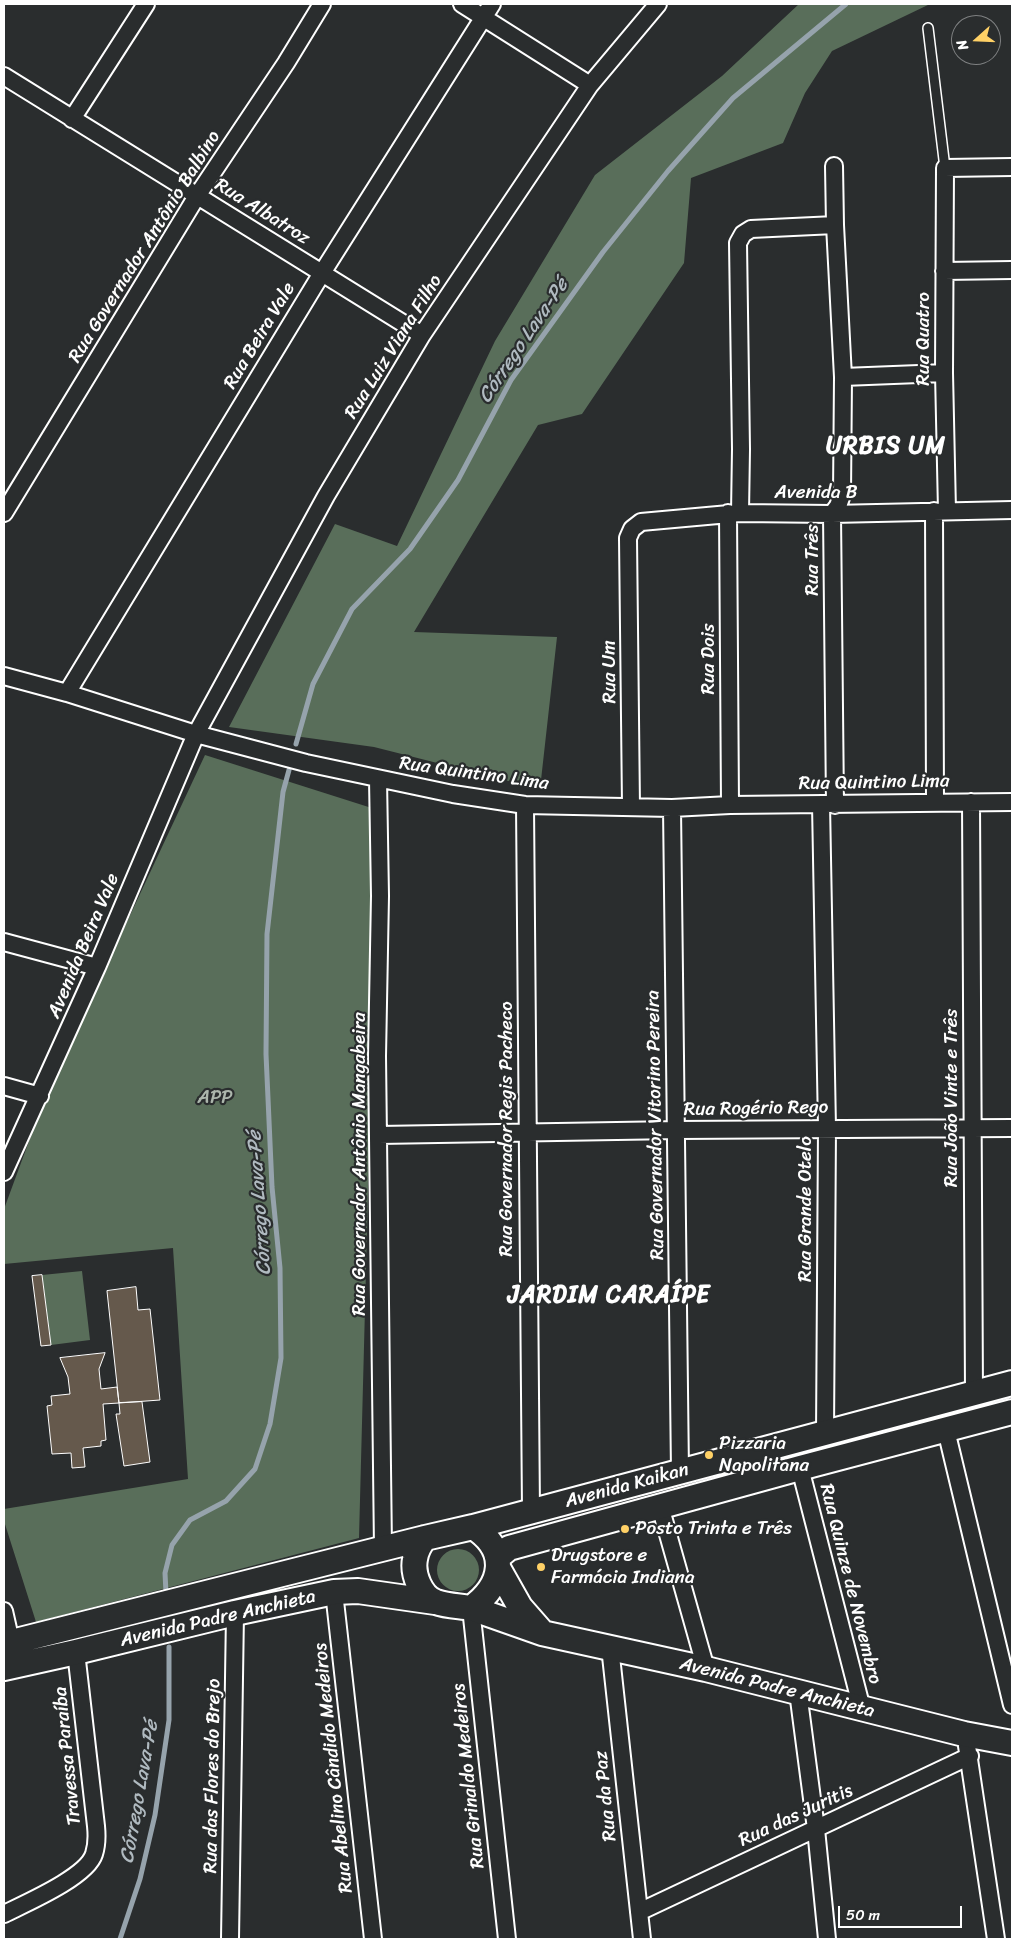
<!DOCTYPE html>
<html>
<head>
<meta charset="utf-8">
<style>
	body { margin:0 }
	#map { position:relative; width:1016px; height:1943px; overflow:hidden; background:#2a2d2e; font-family:Sriracha,sans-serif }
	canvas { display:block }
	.frame { position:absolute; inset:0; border:5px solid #fff; pointer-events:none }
	.north { position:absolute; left:951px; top:15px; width:50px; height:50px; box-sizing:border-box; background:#2a2d2e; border:1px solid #7f8182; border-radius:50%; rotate:250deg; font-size:14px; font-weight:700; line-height:20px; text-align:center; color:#fff }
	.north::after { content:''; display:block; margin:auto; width:18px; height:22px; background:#ffd166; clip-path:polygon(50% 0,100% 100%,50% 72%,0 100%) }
	.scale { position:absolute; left:838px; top:1906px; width:124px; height:22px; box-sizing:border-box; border:2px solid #fff; border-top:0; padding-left:6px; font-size:15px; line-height:18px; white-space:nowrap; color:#fff; -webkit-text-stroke:4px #2a2d2e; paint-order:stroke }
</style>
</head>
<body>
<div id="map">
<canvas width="1016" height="1943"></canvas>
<div class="frame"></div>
<div class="north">N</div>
<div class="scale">50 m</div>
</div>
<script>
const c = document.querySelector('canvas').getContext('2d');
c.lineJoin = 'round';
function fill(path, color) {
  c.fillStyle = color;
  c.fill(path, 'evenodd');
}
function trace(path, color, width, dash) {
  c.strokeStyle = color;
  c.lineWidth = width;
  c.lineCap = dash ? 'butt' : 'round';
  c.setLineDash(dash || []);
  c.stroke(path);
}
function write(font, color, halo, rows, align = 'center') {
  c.font = font + ' Sriracha,sans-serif';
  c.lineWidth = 4.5;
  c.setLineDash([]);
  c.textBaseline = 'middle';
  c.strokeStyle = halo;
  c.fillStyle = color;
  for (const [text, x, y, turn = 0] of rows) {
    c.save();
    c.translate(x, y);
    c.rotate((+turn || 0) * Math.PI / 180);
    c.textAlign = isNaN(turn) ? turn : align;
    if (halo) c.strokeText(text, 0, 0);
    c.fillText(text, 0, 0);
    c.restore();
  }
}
fill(new Path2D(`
	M799,4h131l-98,47 -27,42 -22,50 -92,35 -7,85 -102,151 -44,11 -124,207 143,5 -17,152 -166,-42 -145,-20 106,-203 62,22 98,-205 100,-166 127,-99z
	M205,755l173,55 -19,728 -323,84 -32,-101v-12l184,-30 -15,-231 -169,16v-55l42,-114z
	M82,1271l8,69 -39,5 -9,-70z
	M437 1570a21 21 0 1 1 42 0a21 21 0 1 1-42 0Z`), '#596e5a');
trace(new Path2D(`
	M296,744l17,-60 39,-75 58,-60 48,-69 53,-100 92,-128 65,-81 65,-73 113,-94
	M166,1593l-1,-20 7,-28 18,-25 36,-19 29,-32 15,-45 11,-66 -1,-90 -8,-81 -6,-133 1,-120 16,-142 6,-22
	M120,1939l20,-60 15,-64 14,-95v-73`), '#96a3ac', 5);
const building = new Path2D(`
	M42,1275l9,70 -10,1 -9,-70z
	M136,1287l2,23 12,-1 10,91 -41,3 -12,-112z
	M105,1353l-6,16 2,20 16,-2 2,16 -16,1 3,36 -5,1v5l-18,2 2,19 -13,1 -1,-15 -19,1 -5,-48 5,-1 -1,-9 19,-2 -2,-17 -8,-19z
	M142,1402l8,60 -26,4 -8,-52h4l-1,-11z`);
fill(building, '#65594c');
trace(building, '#fff', 1);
const lane = new Path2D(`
	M928,28l17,140`);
const street = new Path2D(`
	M462,4l128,81
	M4,76l418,259
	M72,119l74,-115
	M834,166l1,59 8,152 -1,118 -4,11 -6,8 3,291
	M944,271l68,-1
	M843,377l101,-4
	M934,511l1,291
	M947,511l-3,-138 1,-205 67,-1
	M4,513l193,-317 89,-133 36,-59
	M728,513l2,292
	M740,513l1,-64 -3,-206 5,-9 8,-5 84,-4
	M4,676l63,17 129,41 110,29 147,31 72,11 147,3 58,-3 282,-3
	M67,693l255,-420 170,-269
	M378,779l2,117 -3,160 6,493
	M971,802l3,591
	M821,804l6,324 -2,306
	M525,805l6,707
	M631,807l-3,-269 4,-9 9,-7 99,-9 92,1 180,-4
	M672,808l8,664
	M4,942l93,25
	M4,1086l36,10
	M379,1135l297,-5 336,-2
	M4,1172l93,-205 99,-233 130,-238 96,-161 168,-250 68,-81
	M946,1430l66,275
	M800,1468l62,241
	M660,1506l46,163
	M334,1592l39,347
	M471,1608l36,331
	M4,1611l7,31
	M610,1647l32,292
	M798,1692l18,137 11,110
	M967,1746l29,193
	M639,1912l331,-156
	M4,1914c22,-11 83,-37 90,-60 3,-9 3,-18 2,-28l-20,-174
	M230,1939l5,-326`);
const secondary = new Path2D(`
	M473,1527l539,-144
	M498,1557l11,-9 291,-80 212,-56
	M498,1568l22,39 21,24
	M471,1608l71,25 164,36 258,65 48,9
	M4,1644l421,-106 48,-11c36,23 31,57 -2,81 -11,-2 -24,-2 -35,-6 -15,-5 -24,-28 -21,-43 1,-8 5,-15 10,-21
	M4,1668l72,-16 159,-39 99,-21 24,-1 77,11`);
trace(lane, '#fff', 12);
trace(street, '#fff', 20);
trace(secondary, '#fff', 28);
trace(lane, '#2a2d2e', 9);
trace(street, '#2a2d2e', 16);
trace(secondary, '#2a2d2e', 24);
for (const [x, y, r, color] of [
	[709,1455,5,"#ffd166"],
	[625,1529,5,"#ffd166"],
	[541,1567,5,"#ffd166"]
]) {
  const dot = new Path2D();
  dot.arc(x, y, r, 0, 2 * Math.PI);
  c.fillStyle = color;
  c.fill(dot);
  trace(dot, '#2a2d2e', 2);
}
write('19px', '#fff', '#2a2d2e', [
	["Rua Albatroz",262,212,32],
	["Rua Governador Antônio Balbino",145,247,-58],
	["Rua Beira Vale",260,336,-59],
	["Rua Quatro",924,339,-90],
	["Rua Luiz Viana Filho",394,347,-58],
	["Avenida B",816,493],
	["Rua Três",813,560,-90],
	["Rua Dois",709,659,-90],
	["Rua Um",610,672,-91],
	["Rua Quintino Lima",474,774,8],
	["Rua Quintino Lima",874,783,-1],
	["Avenida Beira Vale",84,946,-67],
	["Rua João Vinte e Três",952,1098,-90],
	["Rua Rogério Rego",756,1109,-1],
	["Rua Governador Vitorino Pereira",656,1125,-91],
	["Rua Governador Regis Pacheco",507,1129,-90],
	["Rua Governador Antônio Mangabeira",360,1164,-90],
	["Rua Grande Otelo",806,1209,-90],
	["Avenida Kaikan",627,1486,-15],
	["Rua Quinze de Novembro",850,1584,76],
	["Avenida Padre Anchieta",218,1619,-13],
	["Avenida Padre Anchieta",777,1688,14],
	["Travessa Paraíba",68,1756,-96],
	["Rua Abelino Cândido Medeiros",334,1768,-96],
	["Rua das Flores do Brejo",213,1776,-89],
	["Rua Grinaldo Medeiros",469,1776,-96],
	["Rua da Paz",606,1796,-96],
	["Rua das Juritis",796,1816,-25]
]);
write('19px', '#acb6ac', '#2a2d2e', [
	["APP",215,1098]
]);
write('19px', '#fff', '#2a2d2e', [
	["Pizzaria",719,1444],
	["Napolitana",719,1466],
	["Posto Trinta e Três",635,1529],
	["Drugstore e",551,1556],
	["Farmácia Indiana",551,1578]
], 'left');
write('italic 20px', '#b0bac0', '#2a2d2e', [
	["Córrego Lava-Pé",524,341,-56],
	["Córrego Lava-Pé",260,1203,-94],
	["Córrego Lava-Pé",140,1792,-80]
]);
c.letterSpacing = '1px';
write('bold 24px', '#fff', '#2a2d2e', [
	["URBIS UM",886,447],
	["JARDIM CARAÍPE",609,1296]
]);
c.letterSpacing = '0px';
</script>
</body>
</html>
